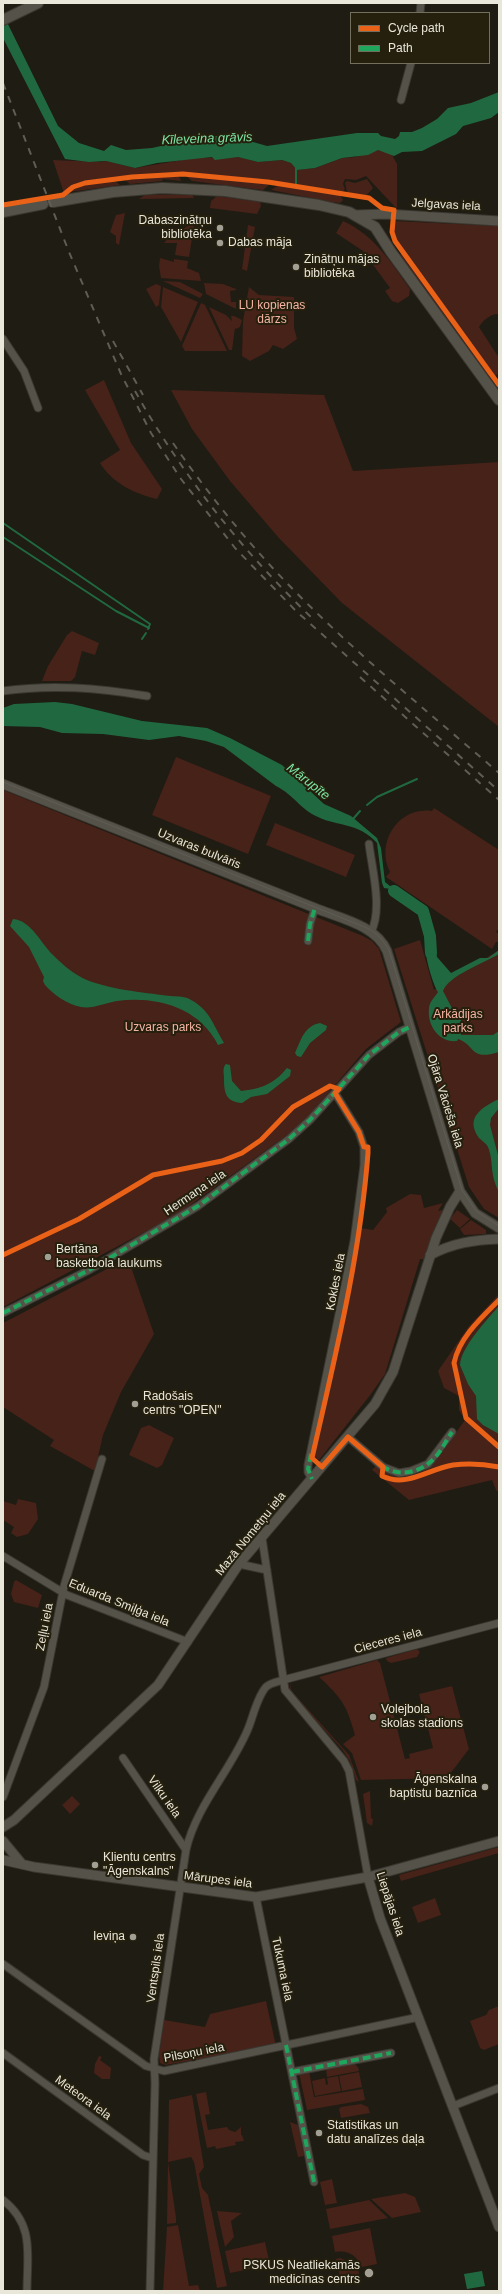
<!DOCTYPE html>
<html>
<head>
<meta charset="utf-8">
<style>
	body { margin:0 }
	#map { position:relative; width:502px; height:2294px; overflow:hidden; background:#1f1c13; font-family:Arial,sans-serif }
	canvas { display:block }
	.frame { position:absolute; inset:0; border:4px solid #e9e6da; pointer-events:none }
	.legend { position:absolute; left:350px; top:12px; width:140px; height:52px; box-sizing:border-box; background:#25200d; border:1px solid #736f5f; margin:0; padding:5px 7px; list-style:none; font-size:12px; color:#e9e6da }
	.legend li { display:flex; align-items:center; gap:8px; height:20px }
	.legend b { width:20px; border:1px solid #736f5f }
</style>
</head>
<body>
<div id="map">
<canvas width="502" height="2294"></canvas>
<div class="frame"></div>
<ul class="legend">
<li><b style="height:5px;background:#ea6118"></b>Cycle path</li>
<li><b style="height:5px;background:#20a55d"></b>Path</li>
</ul>
</div>
<script>
const c = document.querySelector('canvas').getContext('2d');
c.lineJoin = 'round';
function fill(path, color) {
  c.fillStyle = color;
  c.fill(path, 'evenodd');
}
function trace(path, color, width, dash) {
  c.strokeStyle = color;
  c.lineWidth = width;
  c.lineCap = dash ? 'butt' : 'round';
  c.setLineDash(dash || []);
  c.stroke(path);
}
function write(font, color, halo, rows, align = 'center') {
  c.font = font + ' Arial,sans-serif';
  c.lineWidth = 4;
  c.setLineDash([]);
  c.textBaseline = 'middle';
  c.strokeStyle = halo;
  c.fillStyle = color;
  for (const [text, x, y, turn = 0] of rows) {
    c.save();
    c.translate(x, y);
    c.rotate((+turn || 0) * Math.PI / 180);
    c.textAlign = isNaN(turn) ? turn : align;
    if (halo) c.strokeText(text, 0, 0);
    c.fillText(text, 0, 0);
    c.restore();
  }
}
fill(new Path2D(`
	M378,150l13,3 6,11v45l-31,-33 -10,4 -11,-1 -2,5 2,5 -3,4c-79,-13 -146,-26 -227,-15 -18,2 -37,2 -51,15l-11,-33 47,2 6,-1 29,7 59,-10 44,-1 20,5 24,-2 9,3 6,7 18,-2 27,-10 13,-1z
	M179,176l2,5 -18,-2 -1,2 -32,3 -5,-4z
	M186,176l84,8 -7,6 -71,-9z
	M367,179l6,9 -7,8 -19,-4 -2,-9 2,-2 8,2z
	M115,181l5,4 -51,7 14,-7z
	M279,185l61,10 3,5 -3,3 -8,-1 -61,-12z
	M188,194h4l2,4 -55,1 6,-4z
	M217,196l43,6 1,4 -4,8 -47,-6 1,-7z
	M125,213l-6,32 -3,-2v-7l-6,-4 6,-17z
	M343,221c31,14 48,41 67,68l-1,7 -11,7 -6,-2 -7,-10 5,-3 -27,-37 -27,-18z
	M394,221l105,5v88c-8,-1 -17,7 -20,13l20,31v15l-4,3 -98,-135 -3,-8z
	M190,225l4,1 -5,31 -14,-2 2,-12h-13l7,-8z
	M248,225l7,2 -8,44 -5,-2z
	M402,253l90,125 -5,-2 -88,-121z
	M160,258l14,4v-3l14,2 -1,7 12,5 2,8 -40,-3 -2,-12z
	M163,281l17,1 23,12 -3,4z
	M204,283l19,1 13,5v1l-6,1 1,11h5v7l-30,-15z
	M156,284l5,2 -2,19 -3,2 -10,-18z
	M163,287l35,15 -17,40 -20,-35z
	M249,287l10,8 35,2v31l3,11 -14,10 -10,-4 -4,6 -19,10 -8,-5 1,-35z
	M201,303l4,2 22,46h-42l-3,-5z
	M209,307l17,8 6,6 -1,-5h3l8,4 -2,7 -4,2 -1,-1 -3,22h-3z
	M104,380l27,63 31,46 -5,10c-22,-5 -45,-16 -57,-36l20,-13 -35,-60z
	M171,390l153,5 29,76 146,-9v265l-157,-124 -64,-66 -48,-56 -38,-52z
	M72,631l27,12 -4,12 -13,-4 -7,26 -4,4h-29l6,-15 19,-31z
	M176,757l95,39 -23,58 -96,-39z
	M3,790l360,146 9,5 7,8 22,73 -35,27 -65,76 -126,91 -172,91z
	M434,808l65,42v78l-3,4 3,2v8h-3l-4,7 -106,-72 4,-5c-15,-30 9,-66 42,-61z
	M275,823l80,32 -9,22 -80,-32z
	M420,940l14,50 65,-40v268l-15,-9 -15,-22 -75,-238z
	M410,1194l11,1 3,13 19,-5 -5,8 5,-1 -19,49h-4l-35,115 -14,20 -52,66 -5,-4 30,-133 17,-95 12,2 14,-18 -1,-4z
	M457,1210l13,9 -10,9 -10,-9z
	M471,1220l15,10v4l-22,1 -4,-6z
	M128,1258l26,76 -33,58 -18,43 -8,35h-2l-43,-24 4,-6 -51,-33v-84z
	M499,1294v198l-3,-2 -4,-10 -83,20 -37,-30 4,-4c50,27 62,-10 89,-46l-6,-10v-14l-15,-8 -6,-17 31,-45z
	M149,1425l25,13 -12,27 -5,3 -28,-13 12,-27z
	M18,1499l18,4 2,16 -10,15 -11,3 -6,-4 3,-6 -11,-7v-19l13,4z
	M16,1580l26,15 -4,13 -24,-6 -3,-8 3,-12z
	M417,1649l3,3 -3,5 -26,6 -4,-2 -1,-3z
	M377,1660l3,3 25,96 5,-1 -1,-4 24,-6 -14,-54 33,-8 17,63 -22,29 -86,2 -9,-27 -9,-9 12,-9c-8,-29 -13,-37 -36,-58z
	M290,1682l1,8 5,6 53,59 10,27 -3,-2 -6,-19 -8,-12 -49,-54 -3,-4z
	M370,1791l1,27 2,1 -1,7 -5,-3 -4,-29z
	M72,1796l8,8 -10,10 -8,-9z
	M499,1847v6l-98,28 -2,-6z
	M435,1898l6,17 -23,8 -6,-16z
	M266,2001l10,45 -111,19 -5,-2 -1,-7 5,-36 41,7 5,-13z
	M499,2006v38l-15,6 -4,-2 -10,-27 16,-6 3,-5z
	M99,2056l3,1 -2,3 11,8 -1,11h-8l-8,-6 1,-9z
	M353,2063l5,4 1,4 -32,6 -1,-9z
	M309,2071l5,26 49,-8 2,11 -58,10 -8,-37z
	M359,2072l3,15 -20,4 -3,-15z
	M338,2076l3,15 -26,5 -3,-15 13,-3 1,7 2,-1 -1,-6z
	M206,2092l4,22 -5,1 3,15 19,-3 2,3 6,2 6,-5v8h1l2,6 -9,1 1,3 -20,4 -1,-3 -8,2 -11,-54z
	M192,2095l12,72 -5,7 3,14 6,7 19,91 -10,2 -23,-126 -3,-5 -23,5 8,56v5l-9,1 2,-124z
	M361,2104l7,3 2,6 -29,5 -2,-9 2,-2z
	M290,2122l8,3 6,31 -6,1z
	M332,2179l5,24 -12,2 -5,-23z
	M405,2193l10,4 6,15 -29,6 -21,-19z
	M369,2200l19,18 -58,11 -4,-20z
	M217,2211l25,2 -11,8 3,16 -9,10z
	M178,2225l11,61 9,-1 2,6h-37l4,-64z
	M370,2228l7,36 -15,3c-6,-12 -14,-17 -27,-15l-3,-16z
	M265,2242l5,23 -6,1 -1,-3 -13,3v3l-20,4 -5,-22z
	M340,2258l13,5 6,9 -1,4 -5,2 -1,-4 -12,3 -4,-18z`), '#462219');
fill(new Path2D(`
	M3,14l55,112 21,17 25,8 7,-6 15,5 26,-2 49,-11 16,-1 29,4 21,6 90,-13h21l3,3 14,3 4,-3 1,-4h12l10,-4 15,-9 11,-11 23,-5 28,-11v20l-8,6 -28,8 -7,8 -34,17 -20,1 -8,4 -16,-6 -10,5 -26,3 -27,10 -18,2 -6,-7 -9,-3 -24,2 -20,-5 -23,3 -3,-3 -55,6 -22,5 -29,-7 -17,1 -24,-3 -62,-121z
	M55,702l17,2 70,17 65,7 23,10 52,27 42,39 27,12 26,22 4,10 4,34 11,9 12,6 -2,4 -15,-12 -7,-1 -2,-5 -5,-40c-19,-21 -38,-16 -59,-26 -17,-7 -24,-22 -42,-31l-52,-39 -18,-6 -27,-5 -30,4 -46,-6 -41,-1 -22,-6 -37,-1v-18l11,-4z
	M13,919c18,1 29,26 40,36 8,8 17,16 26,21 20,12 60,16 83,19 18,3 23,-2 39,12 10,8 16,25 23,36l-6,2c-19,-38 -62,-49 -101,-44 -12,2 -24,8 -36,6 -13,-2 -28,-13 -36,-22l-2,-4 1,-4 -15,-30 -19,-21z
	M427,937h6l4,20 14,16 29,-15h8l11,-8v4c-15,9 -51,22 -56,37l11,21 7,8v15h32l6,-4v21c-30,9 -22,-6 -41,-13l-1,2c-18,2 -30,-16 -28,-32 0,-7 6,-12 9,-17 -6,-9 -17,-47 -11,-55z
	M320,1023l7,3 -1,4 -16,13 -9,14 -4,-1 -2,-3c6,-13 9,-27 25,-30z
	M226,1064l4,1 2,16 9,10c20,-2 33,-7 46,-23l4,2 -1,6 -23,18 -16,3 -9,6c-16,-1 -18,-10 -18,-24 0,-6 -2,-11 2,-15z
	M499,1099v9l-8,10 -1,7 9,34v33c-10,-19 -5,-30 -11,-45 -2,-4 -6,-6 -9,-9 -15,-21 4,-31 20,-39z
	M499,1306v128l-16,-9 -6,-6 -1,-23 -8,-12 -8,-19c1,-18 27,-45 39,-59z
	M482,2271l3,15 -18,3 -3,-15z`), '#206940');
trace(new Path2D(`
	M296,168v16
	M3,523l147,101 -2,5
	M3,537l113,74 33,17
	M142,639l4,-6
	M367,805l10,-8 40,-18
	M353,819l7,-8`), '#206940', 2);
trace(new Path2D(`
	M394,891l29,20 7,25 1,17`), '#206940', 12);
const minor = new Path2D(`
	M420,13l1,-10
	M401,100l10,-37
	M3,339l21,32 14,37
	M3,691c49,-7 95,-3 144,5
	M369,844c3,25 14,65 2,88
	M308,941l2,-17 5,-16
	M3,1313l86,-43 109,-64 91,-67 21,-19 59,-65 30,-23 11,-5
	M348,1437l35,30 16,6 12,-2 17,-7 24,-32
	M312,1479l-4,-7v-7l46,-224 10,-76v-18l-5,-15 -24,-39
	M262,1538l23,152 59,71 5,10 19,106
	M3,1556l64,39 121,47
	M239,1564l28,6
	M123,1758l63,92
	M3,1797l41,-110 20,-101 38,-127
	M256,1897l58,285
	M3,1964l143,102 18,5 255,-54
	M3,2053l140,102 9,3
	M292,2072l99,-19
	M453,2106l46,-18
	M3,2200c32,25 24,55 24,91
	M150,2291l5,-208 -1,-24 32,-209c10,-44 45,-80 62,-121 5,-12 9,-32 18,-42 4,-4 11,-5 17,-7l216,-57`);
const tertiary = new Path2D(`
	M355,215l31,-1 113,7
	M3,784l312,124c24,10 61,17 72,43l73,240 15,22 24,15
	M430,1255c23,-12 43,-15 69,-16
	M3,1827l11,-7 144,-135 81,-121 136,-160 18,-32 43,-134 14,-31 10,-16
	M3,1841l19,23
	M3,1860l31,7 222,30 112,-20 131,-36
	M368,1877l12,41 119,309`);
const secondary = new Path2D(`
	M3,20l35,-17
	M53,202l60,-10 49,-4 63,3 94,14 30,7 26,15 16,25 108,148
	M3,212l40,-8`);
trace(minor, '#3a3730', 9);
trace(tertiary, '#3a3730', 11);
trace(secondary, '#3a3730', 12);
trace(minor, '#545249', 7);
trace(tertiary, '#545249', 9);
trace(secondary, '#545249', 10);
trace(new Path2D(`
	M3,782l364,146c10,5 16,12 22,22l73,240 14,21 23,15`), '#605d56', 1);
trace(new Path2D(`
	M3,83l66,169 52,122 30,59 30,46 54,69 62,64 202,179
	M113,341l30,54
	M135,391c47,84 108,161 178,228
	M173,443c33,48 70,94 110,136 67,70 143,131 216,194
	M360,677l139,123`), '#605d56', 2, [7, 7]);
trace(new Path2D(`
	M308,941l2,-17 5,-16
	M3,1313l86,-43 109,-64 91,-67 21,-19 59,-65 30,-23 11,-5
	M311,1454l-3,15 4,10
	M382,1466c14,10 34,8 47,-3 10,-7 16,-21 23,-31
	M286,2045l28,137
	M292,2072l99,-19`), '#20a55d', 4, [8, 4]);
trace(new Path2D(`
	M3,205l60,-10 10,-8 12,-4 47,-6 51,-3 85,8 101,16 13,10 12,2 -2,22 3,9 104,144
	M3,1255l76,-36 74,-44 69,-14 20,-8 19,-13 32,-33 37,-21 9,3 -4,4 24,39 5,15h4v6c-8,104 -33,204 -56,305l10,9 26,-30 35,30 -1,9c25,12 46,-7 71,-11 15,-2 31,-1 46,2
	M499,1300c-17,17 -40,38 -45,63l12,55 33,29`), '#ea6118', 5);
for (const [x, y, r, color] of [
	[220,228,4,"#a29f94"],
	[220,243,4,"#a29f94"],
	[296,267,4,"#a29f94"],
	[48,1257,4,"#a29f94"],
	[135,1404,4,"#a29f94"],
	[373,1717,4,"#a29f94"],
	[485,1787,4,"#a29f94"],
	[95,1865,4,"#a29f94"],
	[133,1937,4,"#a29f94"],
	[319,2133,4,"#a29f94"],
	[369,2273,5,"#a29f94"]
]) {
  const dot = new Path2D();
  dot.arc(x, y, r, 0, 2 * Math.PI);
  c.fillStyle = color;
  c.fill(dot);
  trace(dot, '#25200d', 1.5);
}
write('12px', '#e9e6da', '#25200d', [
	["Jelgavas iela",446,205,3],
	["Uzvaras bulvāris",199,849,22],
	["Ojāra Vācieša iela",445,1101,73],
	["Hermaņa iela",195,1193,-34],
	["Kokles iela",336,1282,-79],
	["Mazā Nometņu iela",251,1534,-51],
	["Eduarda Smiļģa iela",119,1603,22],
	["Zeļļu iela",45,1627,-79],
	["Cieceres iela",388,1641,-15],
	["Vilku iela",164,1797,55],
	["Mārupes iela",218,1880,7],
	["Liepājas iela",390,1904,72],
	["Ventspils iela",156,1968,-82],
	["Tukuma iela",282,1969,78],
	["Pilsoņu iela",194,2053,-11],
	["Meteora iela",83,2098,36]
]);
write('12px', '#e9e6da', '#25200d', [
	["Dabaszinātņu",212,221,"right"],
	["bibliotēka",212,235,"right"],
	["Dabas māja",228,243],
	["Zinātņu mājas",304,260],
	["bibliotēka",304,274],
	["Bertāna",56,1250],
	["basketbola laukums",56,1264],
	["Radošais",143,1397],
	["centrs \"OPEN\"",143,1411],
	["Volejbola",381,1710],
	["skolas stadions",381,1724],
	["Āgenskalna",477,1780,"right"],
	["baptistu baznīca",477,1794,"right"],
	["Klientu centrs",103,1858],
	["\"Āgenskalns\"",103,1872],
	["Ieviņa",125,1937,"right"],
	["Statistikas un",327,2126],
	["datu analīzes daļa",327,2140],
	["PSKUS Neatliekamās",360,2266,"right"],
	["medicīnas centrs",360,2280,"right"]
], 'left');
write('12px', '#f5b3a3', '#25200d', [
	["LU kopienas",272,306],
	["dārzs",272,320],
	["Arkādijas",458,1015],
	["parks",458,1029],
	["Uzvaras parks",163,1028]
]);
write('italic 13px', '#7be4a4', '#25200d', [
	["Kīleveina grāvis",207,139,-2],
	["Mārupīte",308,782,38]
]);
</script>
</body>
</html>
